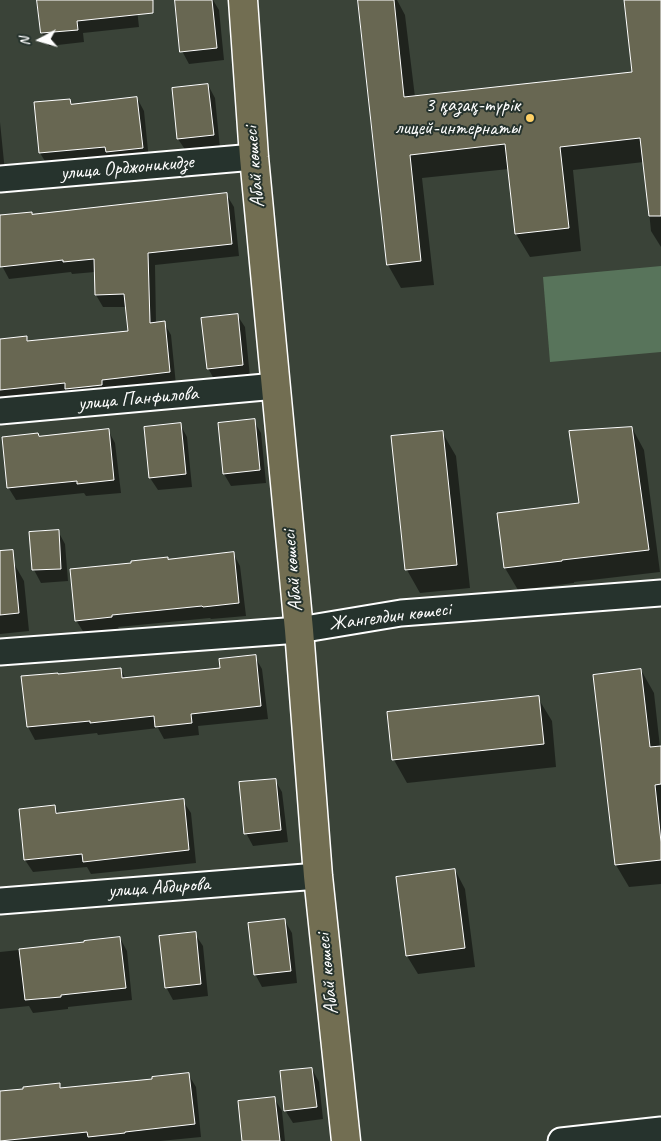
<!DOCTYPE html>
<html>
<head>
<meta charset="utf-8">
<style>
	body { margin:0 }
	#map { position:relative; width:661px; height:1141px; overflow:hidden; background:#3a4338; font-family:Caveat,sans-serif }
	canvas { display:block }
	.north { position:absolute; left:15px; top:15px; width:50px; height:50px; -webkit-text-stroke:4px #26332d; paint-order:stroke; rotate:264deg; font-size:14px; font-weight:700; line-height:20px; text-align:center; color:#fff }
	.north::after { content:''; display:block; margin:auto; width:18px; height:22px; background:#fff; clip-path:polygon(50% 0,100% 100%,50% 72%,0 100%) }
</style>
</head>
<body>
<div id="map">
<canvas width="661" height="1141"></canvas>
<div class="north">N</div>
</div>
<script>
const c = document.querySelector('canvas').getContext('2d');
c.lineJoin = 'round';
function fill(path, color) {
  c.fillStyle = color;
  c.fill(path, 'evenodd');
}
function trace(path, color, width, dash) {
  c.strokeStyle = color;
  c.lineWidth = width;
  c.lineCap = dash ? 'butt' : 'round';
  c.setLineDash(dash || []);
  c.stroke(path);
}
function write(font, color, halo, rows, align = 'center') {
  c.font = font + ' Caveat,sans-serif';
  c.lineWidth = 4;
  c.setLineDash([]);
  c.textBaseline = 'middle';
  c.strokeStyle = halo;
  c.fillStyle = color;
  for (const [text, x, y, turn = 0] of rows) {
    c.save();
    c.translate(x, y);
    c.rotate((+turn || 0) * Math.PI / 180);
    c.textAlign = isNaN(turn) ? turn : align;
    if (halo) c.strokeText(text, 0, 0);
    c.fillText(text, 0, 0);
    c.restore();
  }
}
fill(new Path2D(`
	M661,266v86l-111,10 -7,-85z`), '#58745b');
fill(new Path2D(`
	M39,0h97l3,27 -56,6 1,9 -35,4 -7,-13z
	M190,0h23l6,10 5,50 -35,4 -7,-13z
	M359,0h38l8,15 10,82 218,-24 -8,-73h36v247l-10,-16 -7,-69 -71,8 8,81 -51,6 -14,-23 -7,-65 -87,9 12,107 -33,3 -13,-23z
	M208,85l7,13 5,50 -34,3 -8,-12z
	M137,98l7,13 5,49 -101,6 -8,-13 -5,-49 35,-4 3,5z
	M0,122l5,50h-5z
	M226,194l8,13 5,49 -84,9 1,58h8l7,12 5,50 -176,16v-61l26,-3 3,5 101,-10 -3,-25h-24l-7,-12 -1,-23 -23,2 -1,-2 -62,7 -7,-13 -2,-13v-37l32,-1z
	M237,315l8,12 5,50 -35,4 -7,-13z
	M254,421l7,12 5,50 -35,3 -7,-12z
	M180,424l7,13 5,50 -34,3 -8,-12 -5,-50z
	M632,428l12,22 16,122 -86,10v1l-56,7 -13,-22 75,-63z
	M108,430l7,13 6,50 -35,3 -2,-3 -68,7 -8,-13 32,-50z
	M442,432l14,24 14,132 -50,5 -13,-23z
	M58,531l7,13 3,37 -27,2 -7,-13 -3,-37z
	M233,553l7,13 6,50 -35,3 -1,-1 -92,9 1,2 -35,4 -8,-13 92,-60z
	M13,562l11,19 5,50 -29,3v-70z
	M255,657l7,12 6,50 -70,7 1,9 -35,4 -6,-11 -60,7 -1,-2 -62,7 -7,-13 -5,-49 36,-2 61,-7 6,10 96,-10z
	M641,670l13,23 6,54h1v137l-32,3 -13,-22z
	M538,698l14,23 4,46 -149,16 -13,-23z
	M275,780l7,12 6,50 -35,4 -7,-13z
	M183,801l8,12 5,50 -105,11 -4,-7 -54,5 -8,-12 30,-53 4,7z
	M455,870l10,19 10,78 -57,7 -11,-18z
	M285,921l7,12 5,50 -35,4 -7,-13z
	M195,934l8,12 5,50 -35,4 -7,-13z
	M120,938l7,13 5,49 -64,7v2l-35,4 -4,-7 -29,3v-57l85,-9z
	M312,1069l7,13 4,37 -30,4 -8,-13z
	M188,1074l8,13 5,50 -41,4h-160v-49l59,-8 3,5 92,-9z
	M274,1098l8,13 3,30h-41z`), '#0007');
const building = new Path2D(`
	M37,0h116v13l-76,8 1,9 -37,3z
	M175,0h37l5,48 -37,4z
	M358,0h36l10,97 228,-25 -8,-72h37v216h-12l-9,-78 -80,9 9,81 -54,6 -10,-90 -95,11 11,106 -34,4z
	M208,84l6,51 -37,4 -5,-51z
	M137,97l6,51 -37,4 -1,-5 -66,6 -5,-51 36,-3 1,5z
	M227,193l5,51 -84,9 2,70 15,-2 5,51 -68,8v5l-37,4v-6l-65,7v-51l27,-3v5l101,-10 -4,-37 -29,1 -1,-36 -31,3v-2l-63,7v-52l32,-3v2z
	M238,314l5,51 -36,4 -6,-51z
	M255,419l5,51 -37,4 -5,-51z
	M181,423l5,51 -37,4 -5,-51z
	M632,427l17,123 -87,10v1l-58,7 -7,-55 82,-10 -10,-72z
	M109,429l5,51 -37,4v-3l-70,7 -5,-51 36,-4 1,3z
	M443,431l14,134 -52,5 -14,-134z
	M59,530l2,39 -29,1 -3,-38z
	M13,550l6,63 -19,2v-64z
	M234,552l5,51 -36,4 -1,-1 -90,9v2l-37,4 -5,-52 61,-6v-2l37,-4v2z
	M256,655l5,51 -70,8 1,9 -37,4 -1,-11 -64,7v-2l-63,6 -6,-51 37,-3v1l63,-6 1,10 98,-10 -1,-9z
	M641,669l9,78 11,-1v38l-6,1 6,57v18l-46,5 -22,-190z
	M539,696l5,48 -152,16 -5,-48z
	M276,779l5,51 -37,4 -5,-52z
	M184,799l5,51 -106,12 -1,-8 -58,6 -5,-51 36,-4 1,8z
	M455,869l10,79 -59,8 -10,-79z
	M285,919l6,52 -37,4 -6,-52z
	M196,932l5,52 -36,4 -6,-52z
	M120,937l6,51 -65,7v2l-36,3 -6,-51 65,-7v-1z
	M312,1068l5,39 -33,4 -4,-40z
	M189,1073l6,51 -70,8v1l-37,4 -1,-5 -87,9v-50l23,-2v-2l37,-4v5l92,-9v-2z
	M275,1097l5,44h-38l-4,-40z`);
fill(building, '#686752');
trace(building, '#fff', 1);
const minor = new Path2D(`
	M0,179l254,-22
	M0,411l276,-25
	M0,652l299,-22 102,-17 260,-20
	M0,901l318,-25
	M561,1141l100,-11`);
const major = new Path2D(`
	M243,0l11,157 45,473 19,246 28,265`);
trace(minor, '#fff', 29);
trace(major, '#fff', 31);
trace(minor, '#26332d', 25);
trace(major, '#726e52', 28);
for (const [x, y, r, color] of [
	[530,118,5,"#ffd166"]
]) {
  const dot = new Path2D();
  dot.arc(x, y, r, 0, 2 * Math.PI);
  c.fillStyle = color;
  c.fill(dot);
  trace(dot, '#26332d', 2);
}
write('20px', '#fff', '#26332d', [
	["3 қазақ-түрік",520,106],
	["лицей-интернаты",520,129]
], 'right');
write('20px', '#fff', '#26332d', [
	["Абай көшесі",255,167,-95],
	["улица Орджоникидзе",127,168,-5],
	["улица Панфилова",138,399,-5],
	["Абай көшесі",293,571,-95],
	["Жангелдин көшесі",390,617,-7],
	["улица Абдирова",159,888,-4],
	["Абай көшесі",328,974,-96]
]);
</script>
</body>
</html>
